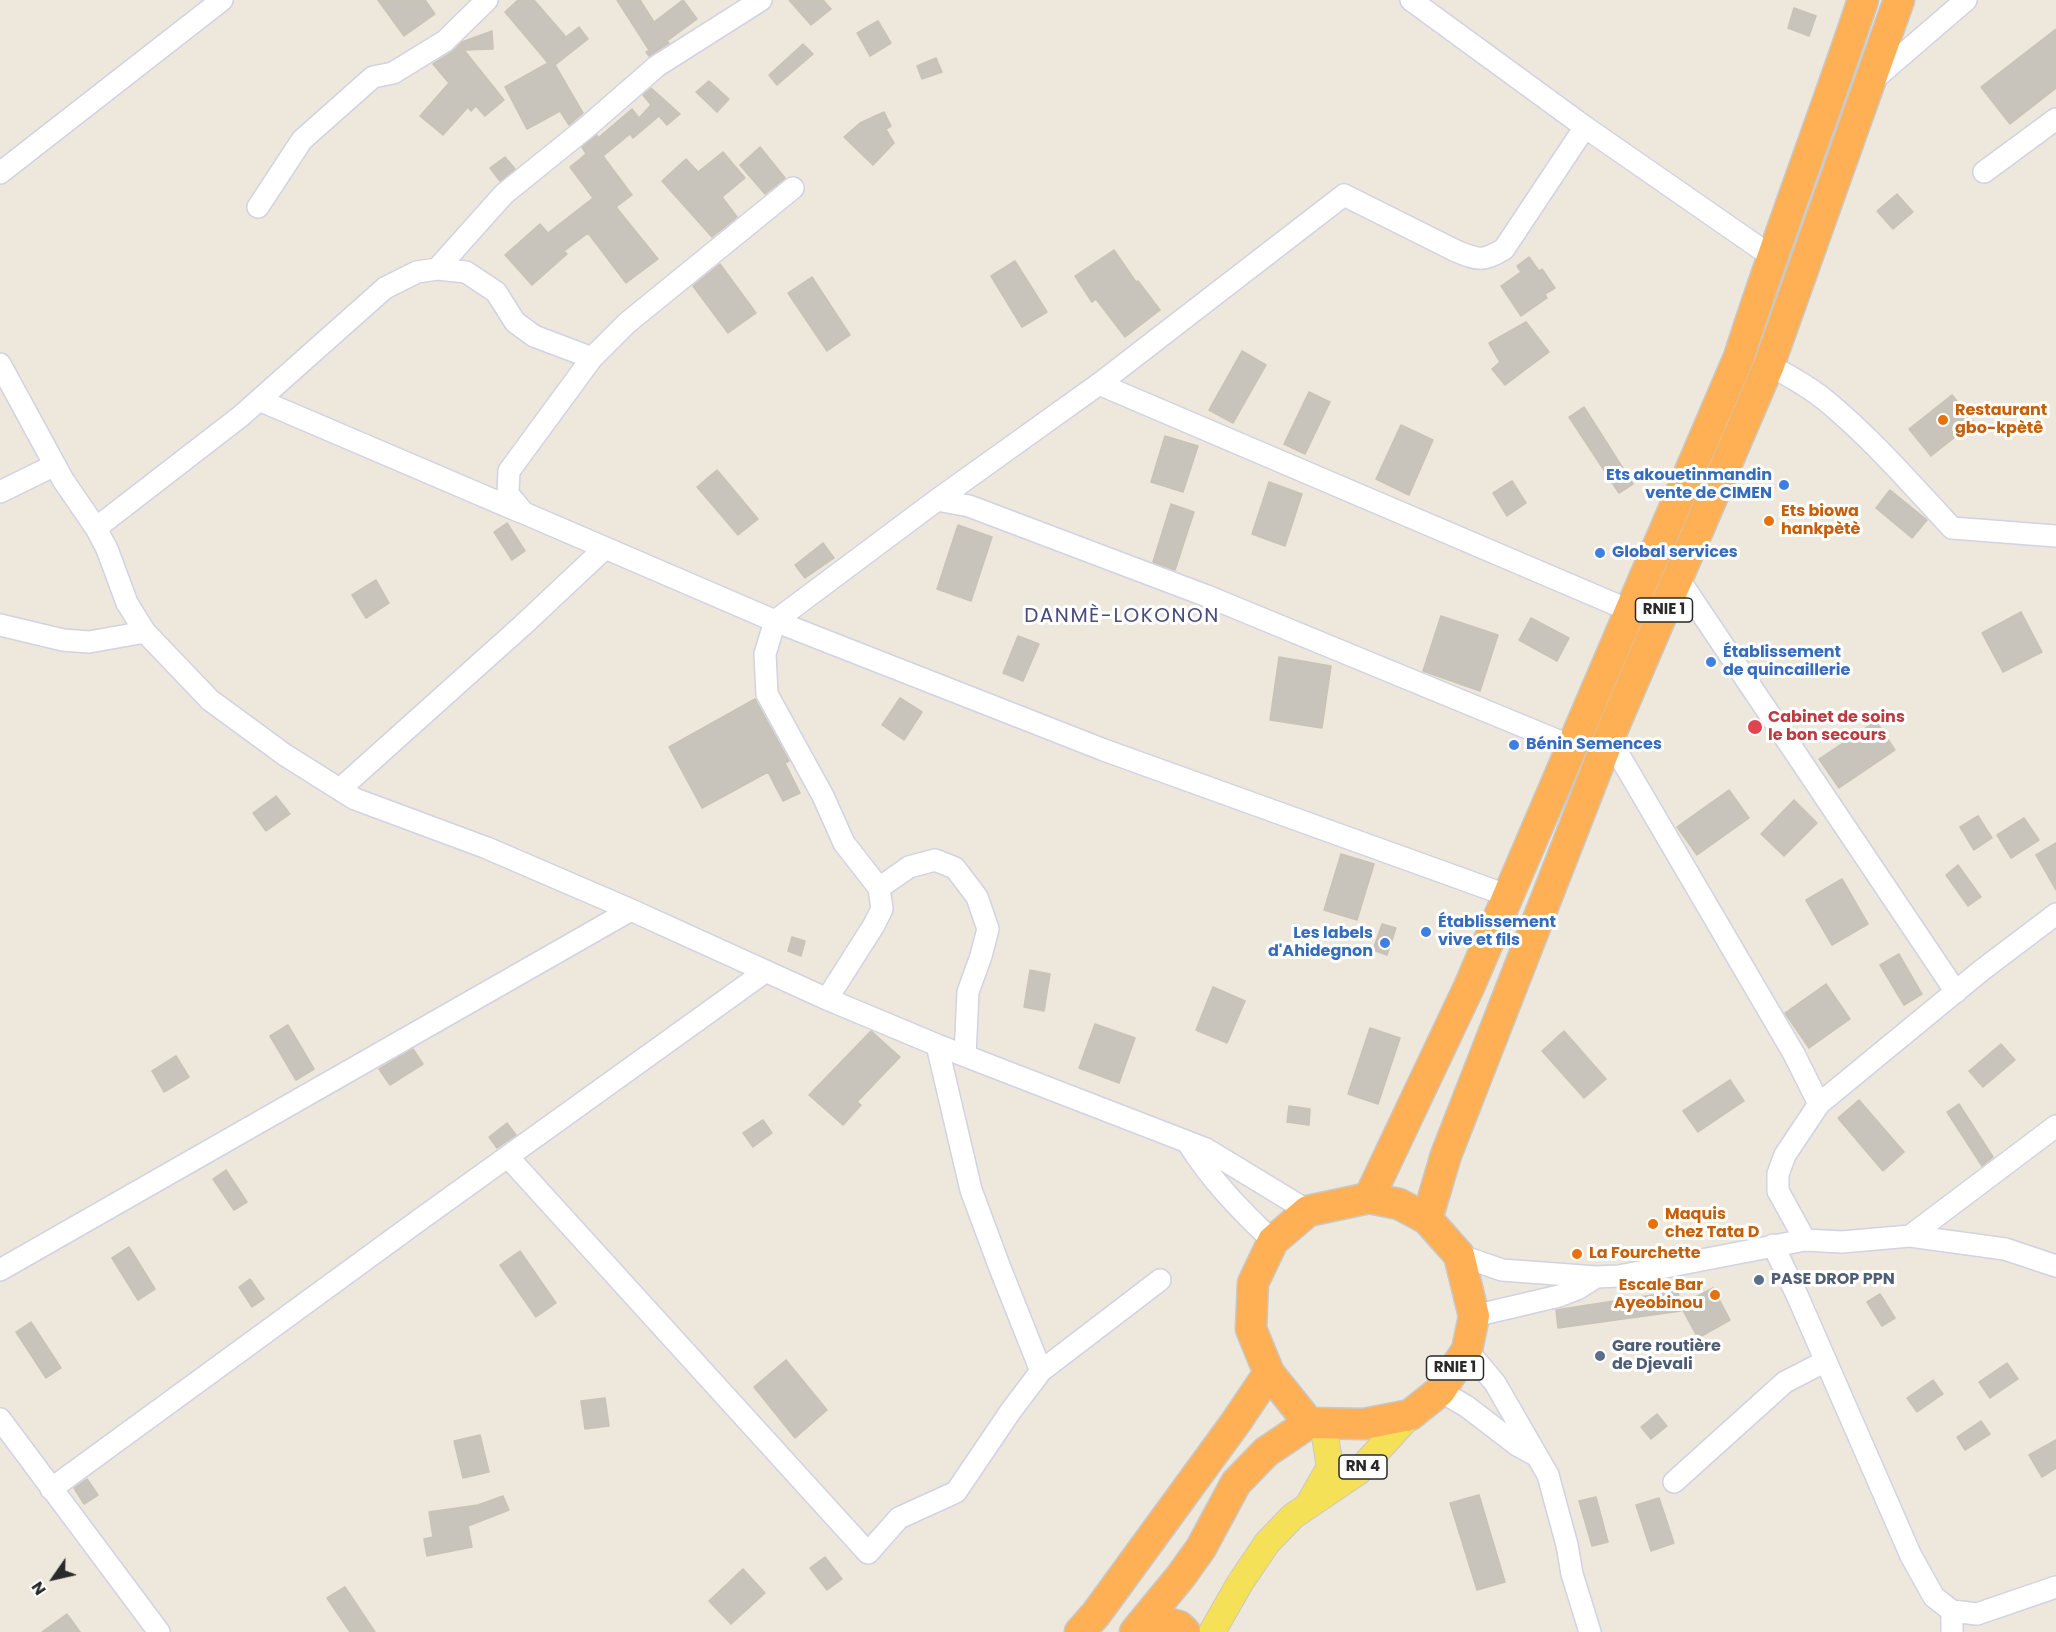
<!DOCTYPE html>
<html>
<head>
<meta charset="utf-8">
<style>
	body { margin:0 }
	#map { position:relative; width:2056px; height:1632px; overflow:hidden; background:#ede7dc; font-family:Poppins,sans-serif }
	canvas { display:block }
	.north { position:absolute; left:24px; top:1548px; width:60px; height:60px; -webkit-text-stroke:4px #fff; paint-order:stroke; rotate:236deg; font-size:16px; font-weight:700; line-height:24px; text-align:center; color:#2a2a2a }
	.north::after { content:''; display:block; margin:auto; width:21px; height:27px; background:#2a2a2a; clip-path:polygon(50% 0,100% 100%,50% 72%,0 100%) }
</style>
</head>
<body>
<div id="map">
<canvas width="2056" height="1632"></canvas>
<div class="north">N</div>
</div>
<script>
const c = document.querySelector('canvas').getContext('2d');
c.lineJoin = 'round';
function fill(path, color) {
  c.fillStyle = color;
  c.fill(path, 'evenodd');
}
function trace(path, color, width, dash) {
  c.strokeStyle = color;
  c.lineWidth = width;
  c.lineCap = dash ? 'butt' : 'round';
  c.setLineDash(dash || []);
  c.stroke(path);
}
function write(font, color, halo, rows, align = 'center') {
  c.font = font + ' Poppins,sans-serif';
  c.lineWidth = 6;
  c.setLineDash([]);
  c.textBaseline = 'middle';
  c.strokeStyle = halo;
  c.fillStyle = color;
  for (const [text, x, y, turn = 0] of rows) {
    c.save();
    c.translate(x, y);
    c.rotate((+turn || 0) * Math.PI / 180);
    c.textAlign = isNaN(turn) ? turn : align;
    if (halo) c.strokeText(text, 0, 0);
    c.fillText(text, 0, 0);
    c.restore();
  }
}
const building = new Path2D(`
	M378,0h47l10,14 -31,22z
	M518,0h16l32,37 13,-10 9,12 -33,26 28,48 -14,12 -9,-14 -33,18 -22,-42 43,-24 -43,-51z
	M617,0h23l14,22 29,-22 14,19 -30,22 2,2 -20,13 -3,-4 3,-2z
	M789,0h34l8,9 -20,16z
	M1794,8l22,8 -7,20 -21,-8z
	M878,21l13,22 -21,13 -13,-23z
	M2056,29v59l-46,36 -29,-37z
	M492,31l1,18 -29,1 40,50 -19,16 -9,-10 -5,5 -3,-4 -25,28 -23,-19 29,-33 -16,-19 19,-12 10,-10z
	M803,44l10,10 -36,31 -8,-10z
	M936,58l6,14 -20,7 -5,-13z
	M709,81l20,18 -12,13 -21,-20z
	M651,88l29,26 -13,11 -8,-9 -26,22 -3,-4 -27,22 29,39 -16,12 42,52 -32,24 -38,-50 -24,18 3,3 -35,31 -27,-30 35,-31 8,9 45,-35 -23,-31 16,-13 -4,-7 15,-12 1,3 34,-29 7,9 12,-13 -8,-10z
	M884,112l7,14 -5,3 8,14 -21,22 -29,-28 16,-14z
	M760,147l25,31 -20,16 -25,-29z
	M723,152l22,26 -23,19 15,20 -25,20 -50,-56 24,-22 12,13z
	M505,157l10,12 -15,12 -10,-13z
	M1897,194l16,18 -20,17 -16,-18z
	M1114,250l22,32 2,-1 22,29 -35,27 -29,-38 -4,3 -17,-26z
	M1529,257l10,14 3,-2 13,19 -10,6 2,4 -26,18 -20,-30 20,-14 -4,-6z
	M1015,261l32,51 -25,15 -31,-51z
	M720,264l36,49 -28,20 -35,-47z
	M812,277l38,58 -23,16 -39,-58z
	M1526,322l23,30 -44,33 -13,-16 8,-7 -11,-19z
	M1242,351l24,14 -33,58 -24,-13z
	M1309,392l21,10 -25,52 -21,-10z
	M1952,395l22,27 -43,34 -22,-27z
	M1584,407l49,77 -14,9 -50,-76z
	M1401,425l32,15 -24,55 -33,-16z
	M1165,436l33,10 -15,46 -32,-10z
	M717,470l41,49 -20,16 -41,-48z
	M1512,481l14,22 -19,13 -14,-23z
	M1269,482l33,12 -17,52 -33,-12z
	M1890,490l37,30 -15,18 -36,-30z
	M1171,504l23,8 -19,58 -22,-8z
	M507,523l18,28 -13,9 -18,-28z
	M958,525l34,12 -21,64 -34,-12z
	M823,543l11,15 -29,20 -10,-13z
	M376,580l13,23 -23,15 -14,-23z
	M2021,612l21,40 -39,20 -21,-39z
	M1441,616l57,19 -18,56 -57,-20z
	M1531,618l38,20 -12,23 -38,-21z
	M1018,636l21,8 -16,37 -20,-8z
	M1279,657l52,9 -9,62 -52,-8z
	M900,698l22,14 -18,28 -22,-15z
	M755,699l34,62 -4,2 15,30 -17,8 -15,-29 -66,36 -33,-61z
	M1876,721l19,29 -56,38 -20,-29z
	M1729,790l20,28 -52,37 -20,-28z
	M276,796l14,18 -24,17 -13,-18z
	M1794,800l23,23 -33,33 -23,-22z
	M1978,816l14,22 -18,12 -14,-23z
	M2024,818l15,22 -28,18 -14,-23z
	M2056,843v47l-20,-35z
	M1341,854l33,10 -17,56 -33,-10z
	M1958,865l23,32 -13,9 -22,-31z
	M1842,879l26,45 -36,21 -26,-45z
	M1382,924l14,4 -9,27 -14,-5z
	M792,937l13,4 -4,15 -13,-5z
	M1899,954l23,40 -18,11 -24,-40z
	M1030,970l20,4 -6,37 -20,-4z
	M1826,984l24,35 -41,29 -24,-35z
	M1213,987l32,14 -18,42 -31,-13z
	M1095,1024l40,14 -16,45 -40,-15z
	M288,1025l26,44 -18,11 -26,-44z
	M1370,1028l30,10 -22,66 -30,-10z
	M871,1031l29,26 -43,45 4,3 -18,20 -34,-30z
	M1564,1031l42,48 -22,19 -42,-47z
	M2001,1044l14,16 -32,27 -14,-16z
	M413,1049l10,15 -33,21 -11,-16z
	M176,1056l13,21 -25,15 -12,-21z
	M1730,1080l14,21 -46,31 -15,-21z
	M1859,1100l45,52 -21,19 -45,-53z
	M1959,1104l34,53 -11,9 -35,-54z
	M1289,1106l21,3 -1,16 -22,-3z
	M763,1120l9,13 -19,14 -10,-14z
	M507,1123l9,12 -19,13 -8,-11z
	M226,1170l21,32 -13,8 -21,-31z
	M129,1247l26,42 -17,11 -26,-42z
	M520,1251l36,52 -20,14 -36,-52z
	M250,1279l14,20 -12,8 -13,-20z
	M1713,1288l17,32 -32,18 -18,-33z
	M1678,1291l3,20 -123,17 -2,-18z
	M1880,1294l15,24 -13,8 -15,-24z
	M31,1322l30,46 -15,10 -30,-46z
	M786,1360l41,50 -32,28 -41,-51z
	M2007,1363l11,16 -28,19 -11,-16z
	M1933,1380l10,14 -26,18 -10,-14z
	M605,1398l4,28 -24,3 -4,-28z
	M1657,1414l10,12 -16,13 -10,-12z
	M1981,1421l9,13 -25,16 -8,-13z
	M480,1435l9,37 -26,6 -9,-37z
	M2056,1440v28l-14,9 -13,-22z
	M87,1479l11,16 -14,9 -10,-16z
	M1479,1495l26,87 -28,8 -27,-87z
	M503,1496l6,14 -41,16 4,21 -45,9 -3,-17 9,-2 -4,-25 49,-7z
	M1596,1497l12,45 -16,4 -13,-45z
	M1659,1498l15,45 -23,8 -15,-46z
	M825,1557l17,22 -15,11 -17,-22z
	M743,1569l22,24 -34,31 -22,-23z
	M345,1587l30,45h-25l-23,-34z
	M67,1614l13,18h-38z`);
fill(building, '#c8c4bb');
trace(building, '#c8c3b5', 1.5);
const minor = new Path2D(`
	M1411,0l174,127 186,129
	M1872,81l94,-81
	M1984,172l72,-53
	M0,173l222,-173
	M793,188l-166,135 -35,35 -83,113 -1,23 16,19 251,108 329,129 405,146
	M258,207l44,-67 71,-63 20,-4 52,-32 42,-41
	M437,269l67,-75 83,-67 70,-61 104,-66
	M0,364l63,116 33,48 11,21 20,54 18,29 65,68 75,55 70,44 132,49 144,62 196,89 110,46 269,104 102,62
	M1769,365c22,12 44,24 62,40 44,37 82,81 121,123l104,8
	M1099,384l532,227
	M259,400l262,112
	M0,492l55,-27
	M937,500l32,6 238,90 364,150
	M96,528l145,-112 144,-128 32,-16 20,-3 29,3 30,20 19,30 19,14 58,22
	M1678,578l278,414
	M0,625l63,15 26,2 56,-10
	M1609,738l185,316 25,50
	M340,789l183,-164 82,-77
	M879,888l30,-21 26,-7 20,8 22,29 11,32 -7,27 -13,36 -3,64
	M827,999l47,-74 8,-16 -3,-21 -35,-45 -21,-47 -56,-102 -2,-40 10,-33 162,-121 162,-116 245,-189 112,56c22,9 27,11 48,-2l81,-122
	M937,1045l34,145 29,78 41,103
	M1188,1143c23,37 53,68 85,98
	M508,1157l360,396 31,-35 57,-26 54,-80 31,-41 119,-91
	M1910,1236l146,-110
	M1805,1240l-27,-49v-17l7,-19 34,-51 163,-134 74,-56
	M1773,1245l24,50 114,261 23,41 18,14 25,3 79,-27
	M1459,1255l43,15 94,7 23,-1 186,-36 37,2 68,-6 95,13 51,17
	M0,1270l631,-360
	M1474,1316l85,-20 18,-7 19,-12
	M1467,1350l28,33 53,92 19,70 5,29 18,58
	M1440,1391l26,15 51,39 20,11
	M0,1419l159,213
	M1674,1482l111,-100 41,-21
	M51,1489l367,-268 348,-250
	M1952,1632v-21`);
const major = new Path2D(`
	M1310,1502l20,-35 -7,-43
	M1212,1632l28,-49 27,-40 26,-27 65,-44 52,-57`);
const highway = new Path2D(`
	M1369,1198l100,-211 270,-630c38,-120 84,-237 124,-357
	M1427,1219l19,-64 163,-417 160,-373 130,-365
	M1147,1618l32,8 6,6
	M1080,1632l16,-18 140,-192 33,-49
	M1135,1632l46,-56 20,-28 35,-65 30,-31 43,-29 55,1 46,-9 30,-24 27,-41 7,-34 -15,-61 -32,-36 -28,-15 -30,-6 -61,13 -35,30 -20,42 -2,46 18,44 40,50`);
trace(minor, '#d1d2e4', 24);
trace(major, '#c8c8c8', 28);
trace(highway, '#c8c8c8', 33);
trace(minor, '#fff', 21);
trace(major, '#f5e158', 26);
trace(highway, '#ffb054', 30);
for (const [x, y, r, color] of [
	[1943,420,6,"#e8710a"],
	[1784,485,6,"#3f7fe0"],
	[1769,521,6,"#e8710a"],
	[1600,553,6,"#3f7fe0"],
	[1711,662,6,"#3f7fe0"],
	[1755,727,8,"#e0444e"],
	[1514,745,6,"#3f7fe0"],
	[1426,932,6,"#3f7fe0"],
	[1385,943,6,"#3f7fe0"],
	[1653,1224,6,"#e8710a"],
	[1577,1254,6,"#e8710a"],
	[1759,1280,6,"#5c6f8a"],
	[1715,1295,6,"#e8710a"],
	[1600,1356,6,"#5c6f8a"]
]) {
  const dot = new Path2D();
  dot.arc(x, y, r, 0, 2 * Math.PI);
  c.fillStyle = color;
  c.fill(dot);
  trace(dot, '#fff', 2);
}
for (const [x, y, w] of [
	[1664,610,57],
	[1455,1368,57],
	[1363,1467,48]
]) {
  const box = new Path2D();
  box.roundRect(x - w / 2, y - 12, w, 24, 4.5);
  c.fillStyle = '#fff';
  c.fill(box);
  trace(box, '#2a2a2a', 1.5);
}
write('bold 15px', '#2a2a2a', null, [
	["RNIE 1",1664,610],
	["RNIE 1",1455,1368],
	["RN 4",1363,1467]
]);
write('bold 16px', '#c56008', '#fff', [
	["Restaurant",1955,411],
	["gbo-kpètê",1955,429],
	["Ets biowa",1781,512],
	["hankpètè",1781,530],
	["Maquis",1665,1215],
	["chez Tata D",1665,1233],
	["La Fourchette",1589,1254],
	["Escale Bar",1703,1286,"right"],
	["Ayeobinou",1703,1304,"right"]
], 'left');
write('bold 16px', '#366cbe', '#fff', [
	["Ets akouetinmandin",1772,476,"right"],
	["vente de CIMEN",1772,494,"right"],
	["Global services",1612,553],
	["Établissement",1723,653],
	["de quincaillerie",1723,671],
	["Bénin Semences",1526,745],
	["Établissement",1438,923],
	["vive et fils",1438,941],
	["Les labels",1373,934,"right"],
	["d'Ahidegnon",1373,952,"right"]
], 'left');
write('bold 16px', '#be3a42', '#fff', [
	["Cabinet de soins",1768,718],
	["le bon secours",1768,736]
], 'left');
write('bold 16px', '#4e5e75', '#fff', [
	["PASE DROP PPN",1771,1280],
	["Gare routière",1612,1347],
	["de Djevali",1612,1365]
], 'left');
c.letterSpacing = '1.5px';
write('20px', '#494d7d', '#fff', [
	["DANMÈ-LOKONON",1122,617]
]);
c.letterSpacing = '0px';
</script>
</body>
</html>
